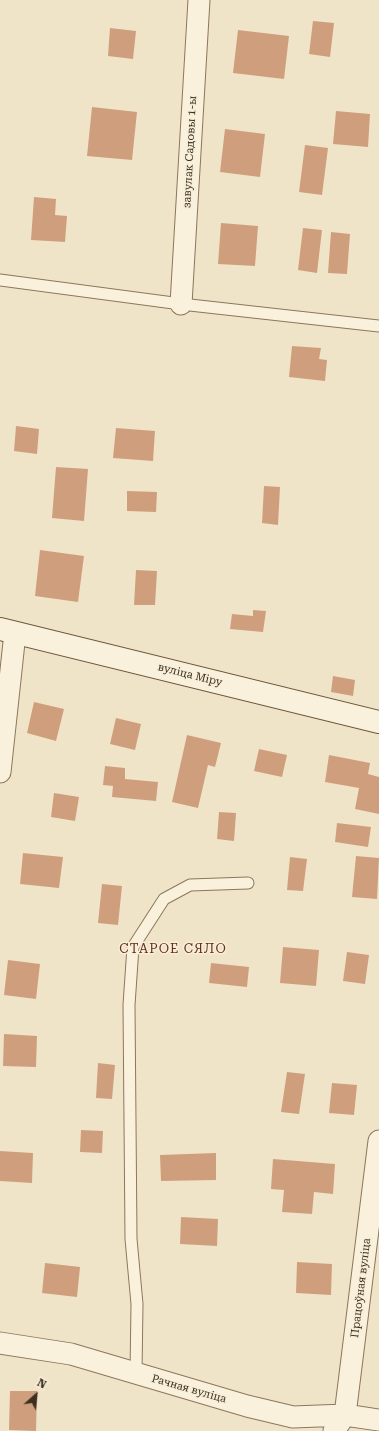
<!DOCTYPE html>
<html>
<head>
<meta charset="utf-8">
<style>
	body { margin:0 }
	#map { position:relative; width:379px; height:1431px; overflow:hidden; background:#f0e4c8; font-family:"Roboto Serif",serif }
	canvas { display:block }
	.north { position:absolute; left:16px; top:1375px; width:40px; height:40px; -webkit-text-stroke:3px #f7eed8; paint-order:stroke; rotate:27deg; font-size:11px; font-weight:700; line-height:16px; text-align:center; color:#3d2e20 }
	.north::after { content:''; display:block; margin:auto; width:14px; height:18px; background:#3d2e20; clip-path:polygon(50% 0,100% 100%,50% 72%,0 100%) }
</style>
</head>
<body>
<div id="map">
<canvas width="379" height="1431"></canvas>
<div class="north">N</div>
</div>
<script>
const c = document.querySelector('canvas').getContext('2d');
c.lineJoin = 'round';
function fill(path, color) {
  c.fillStyle = color;
  c.fill(path, 'evenodd');
}
function trace(path, color, width, dash) {
  c.strokeStyle = color;
  c.lineWidth = width;
  c.lineCap = dash ? 'butt' : 'round';
  c.setLineDash(dash || []);
  c.stroke(path);
}
function write(font, color, halo, rows, align = 'center') {
  c.font = font + ' "Roboto Serif",serif';
  c.lineWidth = 3;
  c.setLineDash([]);
  c.textBaseline = 'middle';
  c.strokeStyle = halo;
  c.fillStyle = color;
  for (const [text, x, y, turn = 0] of rows) {
    c.save();
    c.translate(x, y);
    c.rotate((+turn || 0) * Math.PI / 180);
    c.textAlign = isNaN(turn) ? turn : align;
    if (halo) c.strokeText(text, 0, 0);
    c.fillText(text, 0, 0);
    c.restore();
  }
}
fill(new Path2D(`
	M313,21l21,2 -4,34 -21,-3z
	M110,28l26,3 -3,28 -25,-3z
	M238,30l51,6 -5,43 -51,-6z
	M92,107l45,5 -5,48 -45,-4z
	M336,111l34,3 -2,33 -35,-3z
	M225,129l40,5 -5,43 -40,-5z
	M305,145l23,3 -6,47 -23,-3z
	M34,197l22,2 -1,16 12,1 -2,26 -34,-2z
	M221,223l37,3 -3,40 -37,-2z
	M303,228l19,2 -5,43 -19,-3z
	M331,232l19,2 -3,40 -19,-1z
	M292,346l29,2 -2,11 8,1 -2,21 -36,-4z
	M16,426l23,3 -2,25 -23,-3z
	M116,428l39,3 -2,30 -40,-3z
	M56,467l32,2 -4,52 -32,-3z
	M264,486l16,1 -2,38 -16,-2z
	M127,491l30,1 -1,20 -29,-1z
	M40,550l44,6 -6,46 -43,-6z
	M136,570l21,1 -2,34h-21z
	M253,610l13,1 -3,21 -33,-3 2,-15 21,2z
	M333,676l22,4 -2,16 -22,-4z
	M34,702l30,7 -8,32 -29,-8z
	M116,718l25,6 -6,26 -25,-6z
	M187,735l34,8 -6,24 -7,-2 -10,43 -26,-6z
	M259,749l28,6 -5,22 -28,-6z
	M329,755l41,8 -2,11 11,3v37l-24,-5 4,-21 -34,-6z
	M105,766l20,2v11l33,3 -2,19 -44,-4 1,-11 -10,-1z
	M54,793l25,4 -4,24 -24,-4z
	M219,812l17,1 -2,28 -17,-2z
	M337,823l34,4 -3,20 -33,-5z
	M23,853l40,4 -4,31 -39,-4z
	M356,856l23,2 -2,41 -25,-2z
	M290,857l17,2 -4,32 -16,-1z
	M102,884l20,2 -4,39 -20,-2z
	M283,947l36,3 -3,36 -36,-3z
	M347,952l22,3 -4,29 -22,-3z
	M8,960l32,4 -4,35 -32,-4z
	M211,963l38,4 -2,20 -38,-4z
	M4,1034l33,2 -1,31 -33,-1z
	M98,1063l17,2 -3,34 -16,-1z
	M287,1072l18,2 -6,40 -18,-2z
	M332,1083l25,2 -3,30 -25,-2z
	M81,1130l22,1 -1,22 -22,-1z
	M0,1151l33,2 -1,30 -32,-2z
	M216,1153v27l-55,1 -1,-26z
	M273,1159l62,5 -2,30 -19,-2 -2,22 -30,-2 2,-22 -13,-1z
	M181,1217l37,2 -1,27 -37,-2z
	M297,1262l35,2 -1,31 -35,-2z
	M45,1263l35,4 -3,30 -35,-4z
	M10,1391h27l-1,40 -27,-1z`), '#cf9f7d');
const lane = new Path2D(`
	M0,280l181,24 198,22
	M136,1373l1,-69 -6,-65 -2,-234 4,-58 31,-48 26,-14 58,-2`);
const street = new Path2D(`
	M181,304l18,-304
	M0,772l15,-139
	M0,1343l71,11 176,52 46,11 52,-2 34,5
	M334,1431l11,-16 34,-274`);
const secondary = new Path2D(`
	M0,629l379,93`);
trace(lane, '#8d765c', 13);
trace(street, '#8d765c', 23);
trace(secondary, '#6f573f', 24);
trace(lane, '#faf1dc', 11);
trace(street, '#faf1dc', 21);
trace(secondary, '#faf1dc', 22);
write('11px', '#3d2e20', '#f7eed8', [
	["завулак Садовы 1-ы",190,152,-87],
	["вуліца Міру",190,675,14],
	["Працоўная вуліца",361,1288,-83],
	["Рачная вуліца",189,1389,16]
]);
c.letterSpacing = '1px';
write('13px', '#6b2e1e', '#f7eed8', [
	["СТАРОЕ СЯЛО",173,949]
]);
c.letterSpacing = '0px';
</script>
</body>
</html>
